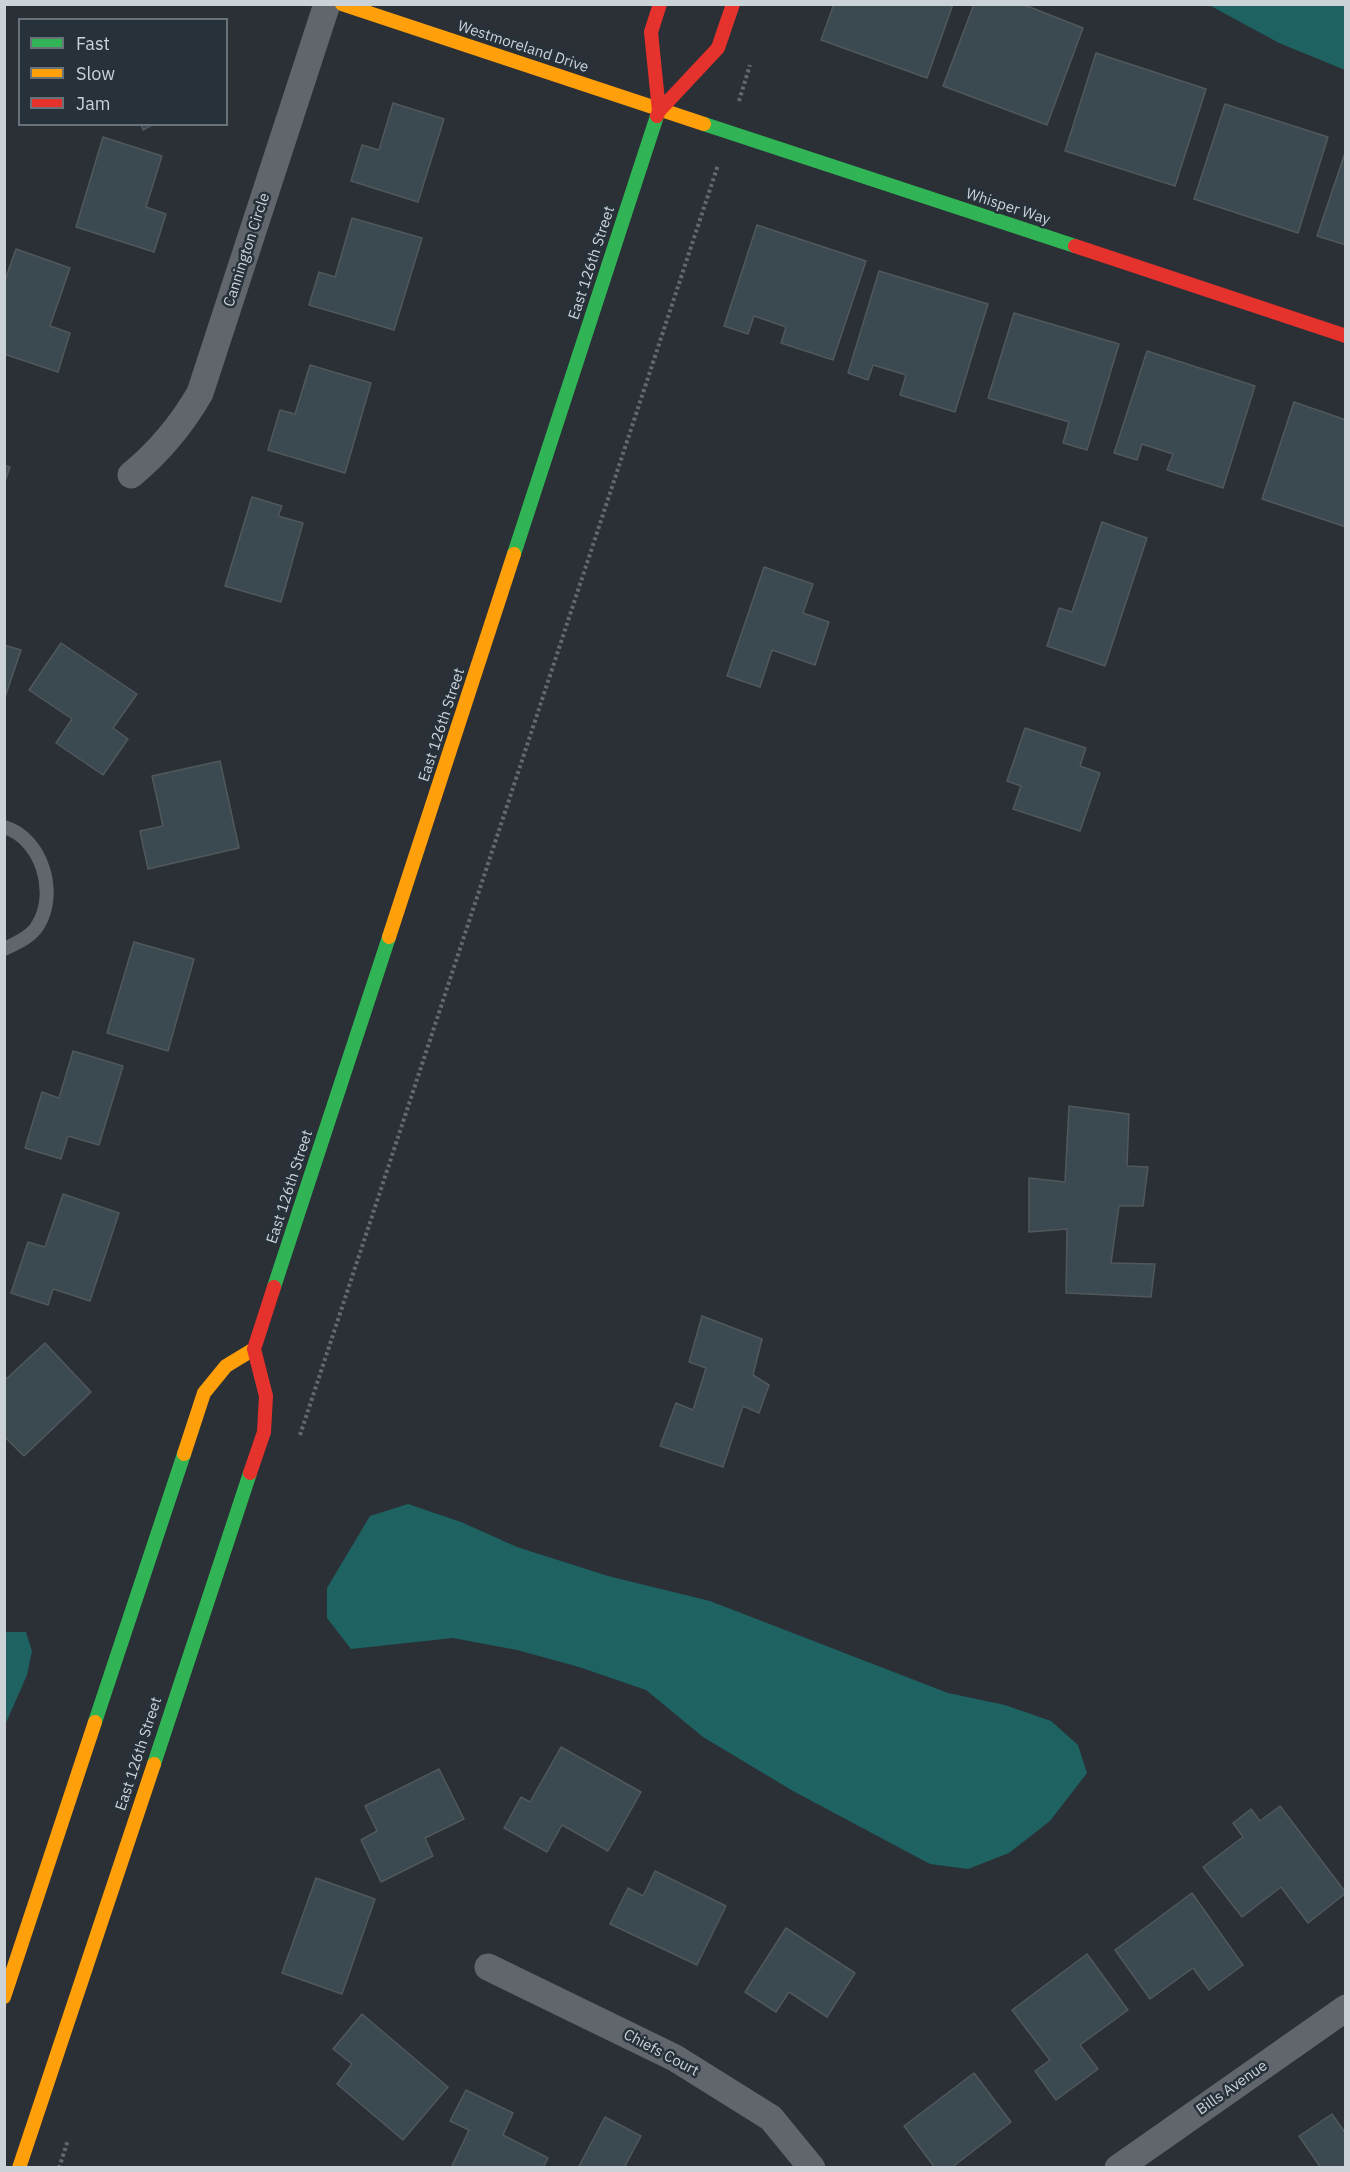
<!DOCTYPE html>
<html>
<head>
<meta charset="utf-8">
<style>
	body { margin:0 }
	#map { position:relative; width:1350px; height:2172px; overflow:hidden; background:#2a3036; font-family:"IBM Plex Sans",sans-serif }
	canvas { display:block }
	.frame { position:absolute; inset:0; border:6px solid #ccd3d8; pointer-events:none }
	.legend { position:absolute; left:18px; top:18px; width:210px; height:108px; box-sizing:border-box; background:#26313a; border:2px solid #687279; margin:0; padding:8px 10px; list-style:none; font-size:18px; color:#ccd3d8 }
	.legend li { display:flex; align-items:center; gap:12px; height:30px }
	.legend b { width:30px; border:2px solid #687279 }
</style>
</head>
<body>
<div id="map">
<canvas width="1350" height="2172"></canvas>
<div class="frame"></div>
<ul class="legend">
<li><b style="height:8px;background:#30b455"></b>Fast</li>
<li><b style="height:8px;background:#ff9f0a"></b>Slow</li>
<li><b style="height:8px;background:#e5322d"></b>Jam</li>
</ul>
</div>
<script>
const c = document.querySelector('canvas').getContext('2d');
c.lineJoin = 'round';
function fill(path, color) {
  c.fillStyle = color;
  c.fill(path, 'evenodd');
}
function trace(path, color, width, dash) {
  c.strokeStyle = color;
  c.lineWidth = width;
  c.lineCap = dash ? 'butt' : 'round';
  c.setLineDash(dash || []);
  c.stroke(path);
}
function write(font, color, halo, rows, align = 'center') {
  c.font = font + ' "IBM Plex Sans",sans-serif';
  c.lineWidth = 5;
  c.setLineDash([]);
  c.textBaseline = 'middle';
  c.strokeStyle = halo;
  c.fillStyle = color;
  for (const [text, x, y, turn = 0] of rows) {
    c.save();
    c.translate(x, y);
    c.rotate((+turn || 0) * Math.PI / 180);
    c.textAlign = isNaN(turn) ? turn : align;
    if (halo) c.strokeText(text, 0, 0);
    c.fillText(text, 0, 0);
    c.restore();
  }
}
fill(new Path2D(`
	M1209,5h136v65l-66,-27z
	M408,1504l53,18 56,25 91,29 102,25 238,92 57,12 46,16 27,24 9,28 -37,48 -41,32 -41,16 -38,-5 -137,-73 -90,-54 -57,-47 -67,-23 -62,-17 -64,-12 -102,11 -24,-31v-30l43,-72z
	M5,1632h21l6,19 -5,24 -22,50z`), '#1e6262');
const building = new Path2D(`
	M834,4h119l-26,74 -106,-38z
	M974,4h48l61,24 -36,97 -104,-39z
	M1096,53l110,36 -31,97 -110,-35z
	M393,103l51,16 -26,83 -67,-21 11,-36 17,5z
	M1225,104l103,33 -30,96 -104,-34z
	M141,124h13l-11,6z
	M103,137l59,19 -16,51 20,7 -12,38 -78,-25z
	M1346,150v95l-29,-9z
	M352,218l70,20 -28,92 -85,-25 10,-33 16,5z
	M757,225l109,36 -33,99 -52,-17 5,-16 -32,-11 -6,18 -24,-8z
	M16,249l54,19 -20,58 20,7 -12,39 -54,-18v-71z
	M879,271l109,33 -33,108 -55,-17 6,-20 -33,-10 -5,15 -20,-7z
	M1014,313l105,31 -32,106 -24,-7 6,-21 -81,-24z
	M1147,351l108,35 -32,102 -56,-18 6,-16 -31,-10 -5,16 -23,-7z
	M310,365l61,18 -26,90 -77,-23 12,-40 15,4z
	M1294,402l52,18v107l-84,-28z
	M4,465l6,2 -6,17z
	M252,497l30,9 -4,10 25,7 -22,79 -56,-16z
	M1102,522l45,16 -42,128 -58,-20 12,-38 13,4z
	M764,567l49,17 -10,29 26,9 -14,43 -43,-15 -12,37 -33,-11z
	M61,643l76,51 -24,34 15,11 -25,36 -47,-32 16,-24 -43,-29z
	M4,645l17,5 -17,50z
	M1025,728l61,20 -6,18 20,7 -20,58 -67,-22 8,-23 -14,-5z
	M220,761l19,87 -91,21 -8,-38 23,-5 -11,-50z
	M134,942l60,17 -26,92 -61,-18z
	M73,1051l50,15 -24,79 -31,-9 -7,23 -36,-11 17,-56 17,6z
	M1069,1106l60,8 -2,52 21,1 -5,39h-24l-8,57 44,1 -4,33 -85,-4 1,-64 -38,3v-54l36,4z
	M63,1194l56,19 -29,88 -37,-12 -5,16 -37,-12 17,-51 17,5z
	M702,1316l60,23 -9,36 16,10 -10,28 -16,-7 -20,61 -63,-21 16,-43 17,7 13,-42 -17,-6z
	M45,1343l46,49 -67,64 -20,-20v-55z
	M561,1747l80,45 -33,59 -46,-26 -15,27 -43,-24 17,-31 9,5z
	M439,1769l25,50 -39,19 8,18 -52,26 -20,-42 16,-9 -12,-25z
	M1280,1806l66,87 -38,30 -27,-36 -39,30 -39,-50 40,-30 -10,-14 18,-14 9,12z
	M655,1871l71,35 -29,59 -87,-41 18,-36 15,8z
	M316,1878l59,21 -33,95 -60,-21z
	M1192,1893l51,72 -34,25 -16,-22 -43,31 -35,-49z
	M786,1928l69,45 -28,44 -38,-25 -13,20 -31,-20z
	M1087,1954l41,56 -48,35 18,24 -42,31 -21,-29 15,-11 -38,-50z
	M362,2014l86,73 -45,53 -66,-56 15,-20 -19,-15z
	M974,2073l37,49 -60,46h-16l-31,-42z
	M466,2090l47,23 -10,22 45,23 -5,10h-92l18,-38 -19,-9z
	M1332,2114l14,20v34h-25l-22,-32z
	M605,2117l36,19 -17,32h-46z`);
fill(building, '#3b4a50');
trace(building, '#51585c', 1.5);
trace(new Path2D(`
	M739,101l11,-36
	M300,1435l418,-1270
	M59,2168l9,-28`), '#64686f', 4, [3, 3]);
trace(new Path2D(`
	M4,827c38,11 54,66 34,98 -7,12 -21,18 -34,24`), '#61666d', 14);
trace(new Path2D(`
	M131,475c29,-24 50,-49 69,-82l127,-389
	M488,1967l187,91 96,60 41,50
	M1118,2168l228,-160`), '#61666d', 27);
trace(new Path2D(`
	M704,124l371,122
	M514,554l143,-438
	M274,1287l115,-350
	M95,1722l89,-268
	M154,1764l96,-291`), '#30b455', 14);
trace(new Path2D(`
	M342,4l362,120
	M389,937l125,-383
	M184,1454l20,-61 22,-27 28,-17
	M4,1997l91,-275
	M19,2168l135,-404`), '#ff9f0a', 14);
trace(new Path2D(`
	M659,111l59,-63 15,-44
	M657,116l2,-5 -8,-79 9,-28
	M1075,246l271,90
	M250,1473l14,-41 2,-36 -12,-47 20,-62`), '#e5322d', 14);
write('15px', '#ccd3d8', '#26313a', [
	["Westmoreland Drive",523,47,18],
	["Whisper Way",1008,207,18],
	["Cannington Circle",247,250,-72],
	["East 126th Street",592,263,-72],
	["East 126th Street",442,725,-72],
	["East 126th Street",290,1187,-72],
	["East 126th Street",139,1754,-72],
	["Chiefs Court",661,2053,28],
	["Bills Avenue",1232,2088,-35]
]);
</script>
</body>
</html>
